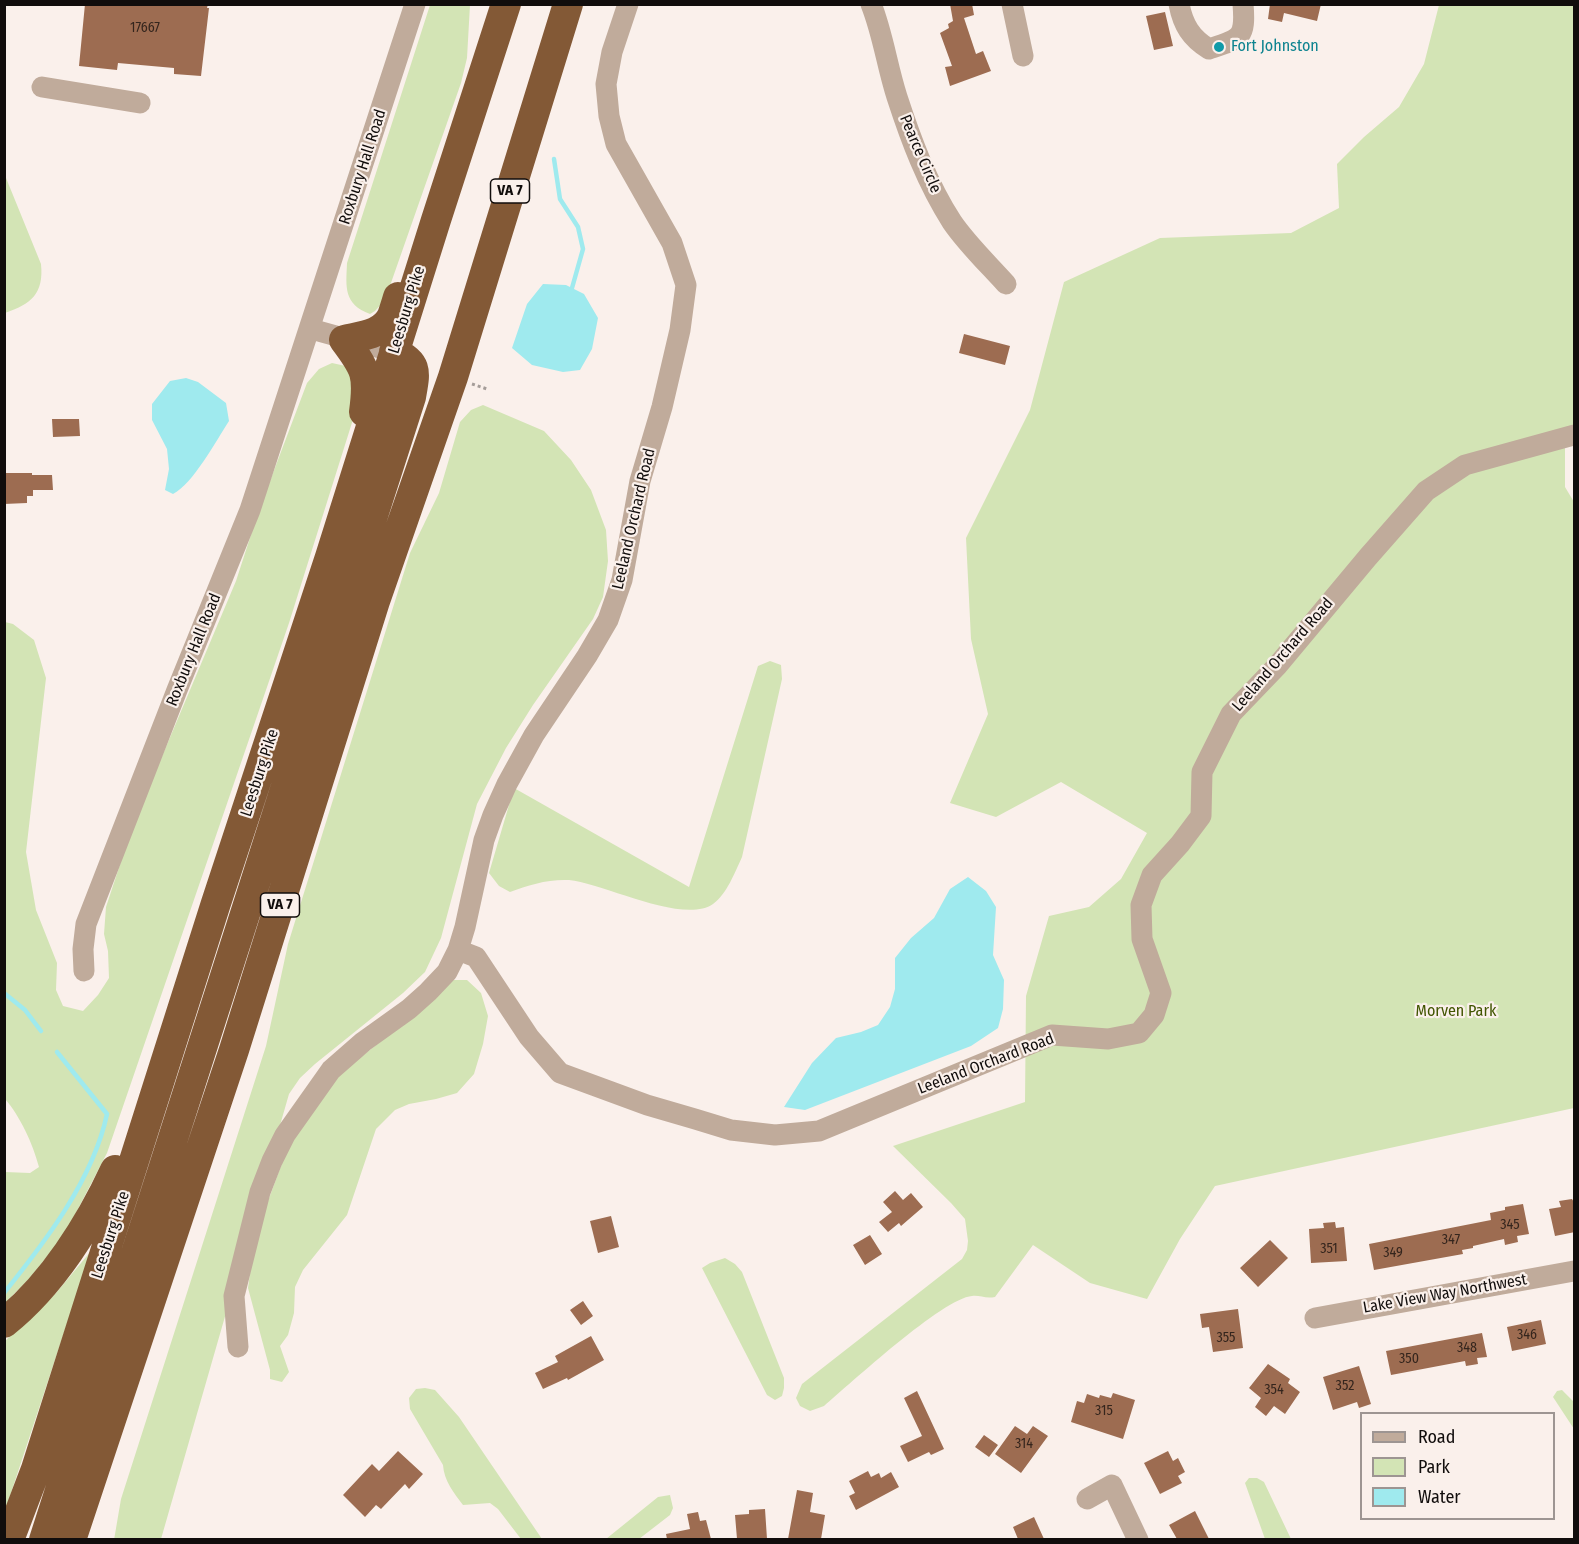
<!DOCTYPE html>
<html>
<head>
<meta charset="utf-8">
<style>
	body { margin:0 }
	#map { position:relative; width:1579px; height:1544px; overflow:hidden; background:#faf0eb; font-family:"Fira Sans Condensed",sans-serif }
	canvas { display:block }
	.frame { position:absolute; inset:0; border:6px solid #110d0c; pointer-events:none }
	.legend { position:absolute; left:1360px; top:1412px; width:195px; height:108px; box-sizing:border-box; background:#faf0eb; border:2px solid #9d9592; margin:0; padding:8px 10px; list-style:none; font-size:18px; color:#110d0c }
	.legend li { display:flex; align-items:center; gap:12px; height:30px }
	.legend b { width:30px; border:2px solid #9d9592 }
</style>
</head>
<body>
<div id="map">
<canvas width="1579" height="1544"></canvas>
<div class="frame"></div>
<ul class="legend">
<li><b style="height:8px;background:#c0ab9b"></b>Road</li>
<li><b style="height:16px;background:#d3e4b5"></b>Park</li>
<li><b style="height:16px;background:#9feaee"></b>Water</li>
</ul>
</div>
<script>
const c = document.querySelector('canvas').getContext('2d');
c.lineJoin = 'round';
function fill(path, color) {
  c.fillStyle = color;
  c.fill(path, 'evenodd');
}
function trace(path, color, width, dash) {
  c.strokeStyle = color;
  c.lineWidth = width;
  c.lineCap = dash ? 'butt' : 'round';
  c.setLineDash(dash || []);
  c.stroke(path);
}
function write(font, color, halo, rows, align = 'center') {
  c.font = font + ' "Fira Sans Condensed",sans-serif';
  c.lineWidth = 4.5;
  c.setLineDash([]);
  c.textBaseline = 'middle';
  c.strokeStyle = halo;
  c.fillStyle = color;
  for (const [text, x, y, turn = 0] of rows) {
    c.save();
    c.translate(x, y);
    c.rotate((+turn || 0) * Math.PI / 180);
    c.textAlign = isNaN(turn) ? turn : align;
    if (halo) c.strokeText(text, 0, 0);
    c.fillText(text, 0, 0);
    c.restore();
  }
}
fill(new Path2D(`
	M430,5h40l-3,53 -6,25 -76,217 -10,11 -5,3c-27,-10 -24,-27 -23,-51z
	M1439,5h135v430l-9,9v43l9,15v606l-359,78 -35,53 -33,60 -57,-16 -57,-38 -38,52c-10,2 -15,-2 -23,-1 -29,2 -122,88 -148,110l-14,5 -10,-5 -4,-8 6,-14 160,-125 5,-9 1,-9 -3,-22 -14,-16 -58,-57 132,-44 1,-106 23,-80 40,-9 32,-28 26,-46 -86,-51 -65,35 -46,-14 38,-89 -17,-75 -5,-101 64,-128 34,-128 96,-44 131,-5 48,-25 -2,-44 27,-27 35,-30 25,-43z
	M4,173l37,91c3,30 -10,40 -36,49z
	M332,363l18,4 11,27 -72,229 -182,530 -42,81 -36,45 -24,24v-131l25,1 9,-6c-6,-23 -19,-51 -34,-68v-477l8,2 21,16 12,38 -20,174 10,58 21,53 -1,27 7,16 20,5 15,-16 11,-17 -1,-27 -4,-17 2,-27 27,-82 103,-244 23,-71 48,-127 12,-14z
	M483,405l61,26 27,29 20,30 15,40 2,31 -5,36 -10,22 -60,86 -27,43 -29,56 -36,134 -16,34 -22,21 -88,71 -15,14 -11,16 -128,445 -47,1 7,-41 145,-453 22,-102 122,-391 29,-60 21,-71 11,-12z
	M770,661l11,4 1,14 -40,178c-7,15 -15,37 -29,47 -30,21 -110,-21 -144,-24 -21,-1 -41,5 -59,12l-11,-6 -10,-13 25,-85 175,99 69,-221z
	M453,980h14l14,13 7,23 -5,28 -9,30 -17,19 -21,6 -27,5 -14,6 -19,19 -29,86 -44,55 -8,17 -1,26 -6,22 -8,11 9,26 -7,10 -12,-3v-9l-22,-82 7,-52 33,-89 46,-69 64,-50z
	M91,1251l-86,260v-170l51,-48z
	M725,1258l10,6 7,8 42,106v10l-2,8 -7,4 -8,-5 -65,-127 8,-5z
	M425,1388l10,2 24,27 83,122h-21l-23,-30 -8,-6 -27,2c-9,-12 -19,-24 -20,-40l-33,-56 -1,-11 7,-9z
	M1562,1390l12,12v27l-21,-32 4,-6z
	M1249,1478h8l7,4 27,57h-26l-20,-56z
	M670,1495l3,13 -3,7 -31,24h-33l52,-42z`), '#d3e4b5');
fill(new Path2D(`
	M543,284l23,1 18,9 14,24 -6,31 -12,21 -17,2 -31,-7 -20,-17 15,-44z
	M186,378l12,4 28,21 3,18c-13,20 -36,63 -56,73l-8,-4 4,-21 -2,-20 -15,-29v-16l18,-23z
	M968,877l18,14 10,16 -3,48 11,25 -1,29 -5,19 -27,18 -166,64 -21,-3 28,-44 24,-25 25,-6 17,-7 12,-18 5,-18v-31l16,-20 23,-20 16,-29z`), '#9feaee');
trace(new Path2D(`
	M554,159l6,40 18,28 5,22 -11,39
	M4,993l21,17 16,21
	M4,1293c41,-51 89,-113 103,-179l-50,-62`), '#9feaee', 4.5);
fill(new Path2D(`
	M85,4h123l-1,4h2l-8,68 -27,-2v-6l-56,-5 -1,7 -38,-4z
	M950,4h22l2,11 -10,3 12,36 7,-3 8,20 -41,15 -5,-19 7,-1 -12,-33 9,-5 -1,-4 5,-3z
	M1270,4h51l-4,17 -33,-8 -2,9 -14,-3z
	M1165,12l8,34 -19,4 -8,-34z
	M964,334l46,12 -5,19 -46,-12z
	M52,419h27l1,17 -27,1z
	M4,473h28v2h20l1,15h-20v6h-6v7l-23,1z
	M895,1191l8,9 8,-7 12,14 -22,19 -2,-3 -11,9 -9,-10 13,-10 -9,-10z
	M1572,1199l3,5v28l-20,4 -6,-27 12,-2 -2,-6z
	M1523,1204l6,30 -12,2 1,6 -13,3 -1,-6 -31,7v2l-11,2 1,4 -89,16 -5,-26 122,-24 -1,-7 15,-3v-3z
	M611,1216l8,31 -21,6 -8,-32z
	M1335,1222l1,6 8,-1 3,34 -36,2 -2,-34 15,-1 -1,-5z
	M870,1235l12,19 -17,11 -12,-20z
	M1270,1240l18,18 -30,29 -18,-19z
	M583,1301l10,15 -12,9 -11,-15z
	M1238,1309l5,39 -30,4 -4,-25 -7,1 -2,-14z
	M1541,1320l5,24 -34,7 -5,-24z
	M1482,1333l5,24 -10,1 1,6 -12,2 -1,-5 -74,14 -5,-24z
	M591,1336l13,24 -36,20 -1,-2 -24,11 -8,-16 23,-11 -3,-6z
	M1268,1364l22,15 -2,4 12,9 -15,22 -11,-8 -8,10 -11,-9 6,-9 -12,-10z
	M1359,1366l12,38 -12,4 -2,-6 -24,8 -10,-33z
	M917,1391l27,58 -13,6 -2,-3 -21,10 -8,-16 22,-10 -18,-38z
	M1113,1393l22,7 -12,39 -52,-17 6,-21 7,2 3,-9 12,4 1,-3 11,3z
	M1015,1426l12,8 6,-8 15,10 -27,37 -26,-19z
	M984,1435l14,10 -9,12 -14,-10z
	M398,1451l25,23 -14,15 -4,-5 -24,25 -5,-4 -11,12 -22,-22 29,-31 7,7z
	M1168,1451l5,10 5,-3 7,14 -7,4 4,7 -22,11 -16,-31z
	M868,1471l3,6 8,-4 2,5 10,-6 8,15 -43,23 -7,-14 6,-3 -6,-12z
	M797,1490l16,3 -3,19 15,3 -4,24h-33z
	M765,1509l2,30h-30l-2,-24 14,-1v-4z
	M1195,1511l14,28h-32l-8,-14z
	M698,1512l2,9 6,-1 5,19h-44l-1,-5 24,-5 -3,-15z
	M1034,1517l10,22h-26l-5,-12z`), '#9d6c51');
trace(new Path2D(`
	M472,384l15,5`), '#a59d99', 3, [3, 3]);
trace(new Path2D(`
	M871,4c12,30 16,62 26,93 14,43 30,86 55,125 15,22 36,42 54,62
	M1012,4l11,52
	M1179,4c4,21 12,34 30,45 31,-10 37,-10 34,-45
	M42,87l98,16
	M311,329l83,23
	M458,950l18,7 53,80 31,36 87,32 48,14 36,11 44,5 44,-4 233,-96 56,4 31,-6 15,-18 7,-22 -19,-54 -1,-34 11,-30 28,-31 21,-28 1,-44 29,-58 46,-48 91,-109 58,-66 39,-26 109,-30
	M84,971l-1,-22 3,-25 91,-234 73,-180 165,-506
	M1315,1318l259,-47
	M238,1347l-4,-51 26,-104 12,-31 13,-26 46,-65 32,-28 46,-33 19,-17 19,-20 11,-22 7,-23 19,-87 9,-25 14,-31 27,-49 53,-79 21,-36 14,-40 18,-99 22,-74 18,-77 6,-45 -14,-42 -56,-99 -7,-28 -3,-32 6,-32 16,-48
	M1087,1499l25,-14 26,55`), '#c0ab9b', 21);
trace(new Path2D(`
	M364,412c5,-37 2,-43 -20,-72 17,-4 39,-5 48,-24 2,-6 4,-12 6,-19
	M4,1323c48,-38 86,-99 111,-153
	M9,1540l27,-71 180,-566 114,-346 106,-337 70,-216
	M44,1540l367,-1143c4,-24 8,-34 -17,-45
	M71,1540l163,-490 141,-449 78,-224 115,-373`), '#835936', 30);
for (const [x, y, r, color] of [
	[1219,47,6,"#0f9aa8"]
]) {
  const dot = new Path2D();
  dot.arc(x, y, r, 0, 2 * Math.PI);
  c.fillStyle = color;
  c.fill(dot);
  trace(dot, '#faf0eb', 2);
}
write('14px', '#34251d', null, [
	["17667",145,28],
	["345",1510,1225],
	["347",1451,1240],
	["351",1329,1249],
	["349",1393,1253],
	["346",1527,1335],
	["355",1226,1338],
	["348",1467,1348],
	["350",1409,1359],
	["352",1345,1386],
	["354",1274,1390],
	["315",1104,1411],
	["314",1024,1444]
]);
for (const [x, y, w] of [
	[510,191,39],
	[280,905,39]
]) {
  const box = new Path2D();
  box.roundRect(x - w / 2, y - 12, w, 24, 4.5);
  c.fillStyle = '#faf0eb';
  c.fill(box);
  trace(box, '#110d0c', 1.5);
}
write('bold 15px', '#110d0c', null, [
	["VA 7",510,191],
	["VA 7",280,905]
]);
write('16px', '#0d838f', '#faf0eb', [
	["Fort Johnston",1231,47]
], 'left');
write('16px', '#110d0c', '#faf0eb', [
	["Pearce Circle",920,154,67],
	["Roxbury Hall Road",363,167,-72],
	["Leesburg Pike",407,310,-73],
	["Leeland Orchard Road",634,519,-77],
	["Roxbury Hall Road",194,650,-68],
	["Leeland Orchard Road",1283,655,-49],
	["Leesburg Pike",260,773,-72],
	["Leeland Orchard Road",986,1064,-21],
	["Leesburg Pike",111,1235,-72],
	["Lake View Way Northwest",1445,1294,-10]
]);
write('16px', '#415500', '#faf0eb', [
	["Morven Park",1456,1012]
]);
</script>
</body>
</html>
